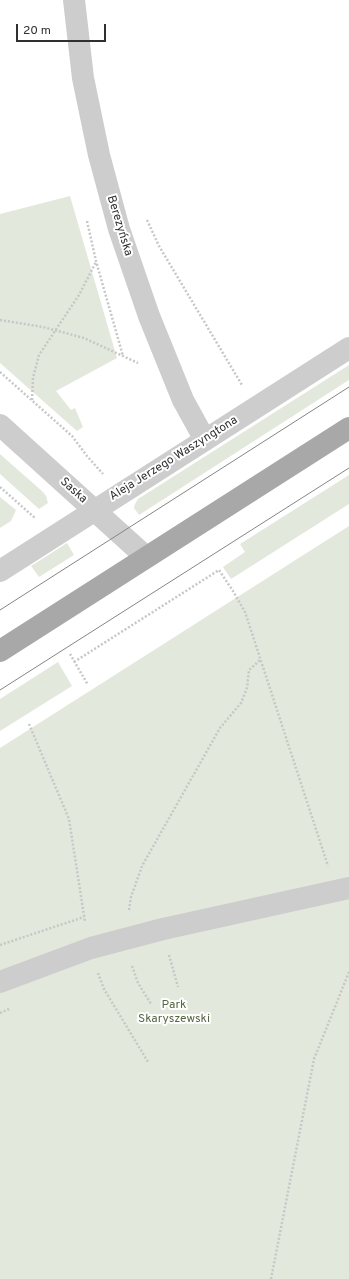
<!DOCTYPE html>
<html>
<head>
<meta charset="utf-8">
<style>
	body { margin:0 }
	#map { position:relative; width:349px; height:1279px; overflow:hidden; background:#fff; font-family:Overpass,sans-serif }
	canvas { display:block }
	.scale { position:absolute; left:16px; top:24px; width:90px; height:18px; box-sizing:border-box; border:2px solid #303030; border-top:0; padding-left:5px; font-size:12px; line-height:14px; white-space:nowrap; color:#303030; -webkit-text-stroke:3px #fff; paint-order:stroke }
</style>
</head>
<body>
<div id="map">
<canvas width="349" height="1279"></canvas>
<div class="scale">20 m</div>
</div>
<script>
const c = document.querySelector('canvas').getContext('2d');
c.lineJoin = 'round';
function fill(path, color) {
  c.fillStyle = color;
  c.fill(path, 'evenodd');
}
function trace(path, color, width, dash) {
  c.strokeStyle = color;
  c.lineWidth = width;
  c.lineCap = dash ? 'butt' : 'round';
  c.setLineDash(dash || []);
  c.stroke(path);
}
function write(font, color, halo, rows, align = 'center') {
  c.font = font + ' Overpass,sans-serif';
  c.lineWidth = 4;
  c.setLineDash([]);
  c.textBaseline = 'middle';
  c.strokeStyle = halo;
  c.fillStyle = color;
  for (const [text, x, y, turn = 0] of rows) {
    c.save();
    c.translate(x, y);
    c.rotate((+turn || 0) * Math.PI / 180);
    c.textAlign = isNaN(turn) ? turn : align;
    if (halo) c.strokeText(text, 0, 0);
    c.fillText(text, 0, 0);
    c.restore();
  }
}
fill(new Path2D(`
	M70,196l47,162 -61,33 15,19 4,-2 8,19 -6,4 -77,-68v-149z
	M349,365v15l-210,135 -5,-7 1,-4 3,-5z
	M0,454l43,38 3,4 2,7 -9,6 -39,-35z
	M349,475v29l-118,75 -8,-12 22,-15 -5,-8z
	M0,497l16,13 -5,11 -11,7z
	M349,526v753h-349v-531z
	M67,543l7,12 -35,22 -8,-11z
	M58,662l14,24 -72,45v-32z`), '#e3e8dc');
trace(new Path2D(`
	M147,220l12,26 83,139
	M87,221l9,40 27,95
	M0,320l43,7 41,11 54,25
	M0,372l72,64 15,20 16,18
	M32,400l1,-22 6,-23 40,-60 17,-33
	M0,487l35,31
	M70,654l18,31
	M74,662l145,-92 14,21 12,21 83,254
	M29,724l40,95 16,103
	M129,910l2,-13 11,-31 78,-138 21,-25 6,-15 2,-18 11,-10
	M0,945l84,-28
	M169,955l9,32
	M132,966l6,17 13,21
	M98,973l6,16 44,73
	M0,1013l9,-4
	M271,1279l43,-220 35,-87`), '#c7c7c7', 2.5, [2, 2]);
trace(new Path2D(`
	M74,0l9,78 16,77 20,74 30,87 34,84 22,40
	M0,425l146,132
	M0,571l349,-223
	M0,982l91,-34 72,-19 186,-41`), '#cdcdcd', 22);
trace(new Path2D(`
	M0,651l349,-223`), '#a8a8a8', 22);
trace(new Path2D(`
	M0,610l349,-223
	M0,690l349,-222`), '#858585', 1);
write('12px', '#303030', '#fff', [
	["Berezyńska",119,226,73],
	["Aleja Jerzego Waszyngtona",174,459,-32],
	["Saska",73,491,42]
]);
write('12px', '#556741', '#fff', [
	["Park",174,1006],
	["Skaryszewski",174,1020]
]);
</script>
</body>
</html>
